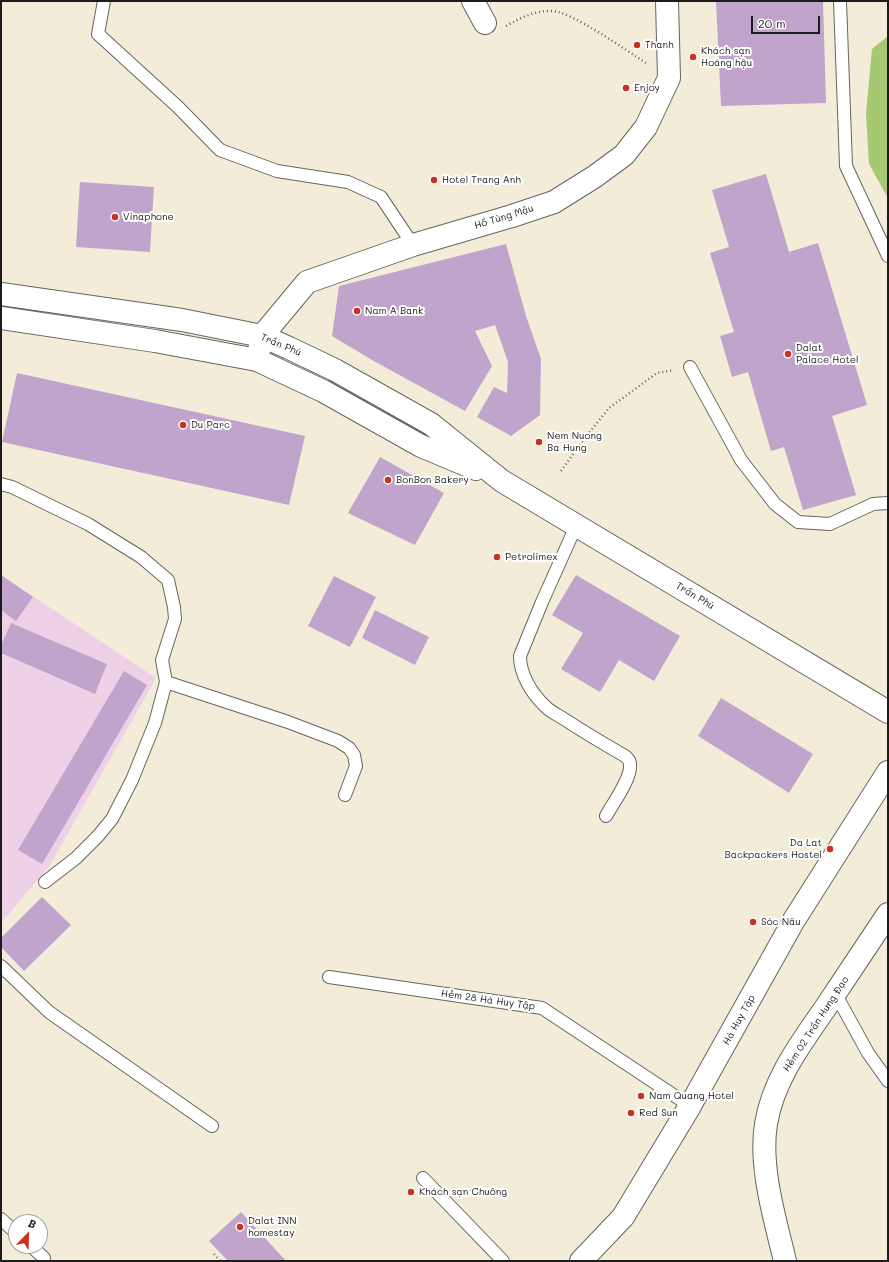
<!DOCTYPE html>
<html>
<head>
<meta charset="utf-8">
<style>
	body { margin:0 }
	#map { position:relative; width:889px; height:1262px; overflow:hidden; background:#f3ecd8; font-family:Mali,sans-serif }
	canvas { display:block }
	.frame { position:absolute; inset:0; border:2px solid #1c1c1c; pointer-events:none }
	.north { position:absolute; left:8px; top:1214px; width:40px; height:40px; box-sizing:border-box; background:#fff; border:1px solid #a4a4a4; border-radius:50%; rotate:23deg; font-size:11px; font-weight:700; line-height:16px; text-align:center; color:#1c1c1c }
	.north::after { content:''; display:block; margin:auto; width:14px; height:18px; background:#c8321e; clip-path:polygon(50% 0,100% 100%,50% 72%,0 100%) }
	.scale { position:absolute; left:751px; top:16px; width:69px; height:18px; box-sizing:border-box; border:2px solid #1c1c1c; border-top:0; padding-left:5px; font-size:12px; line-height:14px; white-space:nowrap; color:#1c1c1c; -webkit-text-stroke:3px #fff; paint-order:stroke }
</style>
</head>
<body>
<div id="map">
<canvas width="889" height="1262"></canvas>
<div class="frame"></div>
<div class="north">B</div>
<div class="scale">20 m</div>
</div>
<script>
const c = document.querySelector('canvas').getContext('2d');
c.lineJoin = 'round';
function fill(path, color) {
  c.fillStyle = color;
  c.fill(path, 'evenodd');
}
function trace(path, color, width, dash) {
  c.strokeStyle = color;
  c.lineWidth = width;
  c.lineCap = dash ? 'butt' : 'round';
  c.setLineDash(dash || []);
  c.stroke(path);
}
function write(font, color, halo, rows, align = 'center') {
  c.font = font + ' Mali,sans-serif';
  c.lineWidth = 4;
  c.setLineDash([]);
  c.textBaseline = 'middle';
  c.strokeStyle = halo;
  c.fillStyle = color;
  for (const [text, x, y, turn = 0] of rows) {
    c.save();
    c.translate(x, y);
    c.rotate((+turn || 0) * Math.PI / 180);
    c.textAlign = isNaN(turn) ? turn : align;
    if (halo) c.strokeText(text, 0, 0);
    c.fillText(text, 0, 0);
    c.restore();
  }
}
fill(new Path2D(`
	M1,575l155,103 -106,187 -49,58z`), '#eed0e7');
fill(new Path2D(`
	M888,36v162l-19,-34 -3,-51 6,-64z`), '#a6c871');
fill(new Path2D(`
	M716,1h107l3,102 -105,3z
	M766,174l23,78 29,-9 49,162 -35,11 24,79 -53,15 -19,-63 -13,4 -23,-79 -16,5 -12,-41 14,-4 -24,-79 19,-6 -17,-57z
	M80,182l74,5 -4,65 -74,-5z
	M506,244l20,72 15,43 -1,56 -29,21 -34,-19 17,-30 13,6 1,-31 -13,-37 -20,6 17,35 -27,45 -93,-51 -40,-24 7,-50z
	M17,373l288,63 -16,69 -287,-63z
	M380,457l64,36 -29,52 -67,-32z
	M1,575l32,22 -17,24 -15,-11z
	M576,575l104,61 -26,45 -35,-21 -19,32 -39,-23 22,-36 -31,-18z
	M334,576l42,21 -26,50 -42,-21z
	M375,610l54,27 -14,28 -53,-27z
	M11,623l96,41 -12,30 -94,-41v-7z
	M124,671l23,14 -105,179 -24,-14z
	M721,698l92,56 -24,39 -91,-57z
	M42,897l29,28 -47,46 -23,-24v-9z
	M241,1212l45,49h-58l-19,-20z`), '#c1a4cb');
const lane = new Path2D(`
	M104,1l-6,33 80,73 42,43 57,21 71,11 33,15 32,48
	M840,1l6,165 42,90
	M690,367l51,93 34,44 23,18 32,2 43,-20 15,-1
	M1,484l11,3 76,37 53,33 27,23 6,27 1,12 -13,41 4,22 -11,41 -23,57 -20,39 -14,17 -22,22 -31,24
	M576,526l-34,76 -22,54c0,19 12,38 26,51 5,5 12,8 18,12 20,13 40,25 61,37 2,2 5,4 5,8 2,14 -17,39 -24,52
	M166,682l122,40 50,19 11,7 5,7 2,11 -11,29
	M1,966l48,46 163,114
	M329,977l213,31 148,98
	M835,993l33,60 20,28
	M423,1178l80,83
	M1,1219l15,14
	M31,1246l13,12`);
const street = new Path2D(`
	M473,1l12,22
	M785,1261c-10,-42 -26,-94 -19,-137 7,-44 35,-81 60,-117 21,-31 41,-62 62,-93`);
const secondary = new Path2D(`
	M257,360l5,-24 45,-54 106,-37 99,-29 42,-14 40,-25 30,-22 22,-28 23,-49 -2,-77
	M581,1261l42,-44 67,-111 104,-186 94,-148`);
const primary = new Path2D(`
	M1,294l181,26 80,16 27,12 46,22 96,54 71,57 386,231
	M1,318l154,23 102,19 66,31 98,55 55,23`);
trace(lane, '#67655e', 14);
trace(street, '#67655e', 24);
trace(secondary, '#67655e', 24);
trace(primary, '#67655e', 24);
trace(new Path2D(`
	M506,26c15,-8 29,-16 46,-15 19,0 75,40 94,52
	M561,471l20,-28 28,-35 48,-35 17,-3
	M214,1254l6,7`), '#67655e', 2.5, [1, 3]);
trace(lane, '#fff', 12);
trace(street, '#fff', 22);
trace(secondary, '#fff', 22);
trace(primary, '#fff', 22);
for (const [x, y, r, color] of [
	[637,45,4,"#c8321e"],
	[693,57,4,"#c8321e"],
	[626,88,4,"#c8321e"],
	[434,180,4,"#c8321e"],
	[115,217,4,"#c8321e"],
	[357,311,4,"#c8321e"],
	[788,354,4,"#c8321e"],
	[183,425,4,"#c8321e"],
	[539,442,4,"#c8321e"],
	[388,480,4,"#c8321e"],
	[497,557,4,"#c8321e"],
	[830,849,4,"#c8321e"],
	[753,922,4,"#c8321e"],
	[641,1096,4,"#c8321e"],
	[631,1113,4,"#c8321e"],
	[411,1192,4,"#c8321e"],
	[240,1227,4,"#c8321e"]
]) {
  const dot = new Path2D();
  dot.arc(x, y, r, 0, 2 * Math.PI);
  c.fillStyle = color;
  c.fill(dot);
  trace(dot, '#fff', 1.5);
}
write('10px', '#1c1c1c', '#fff', [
	["Thanh",645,45],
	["Khách sạn",701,51],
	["Hoàng hậu",701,63],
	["Enjoy",634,88],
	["Hotel Trang Anh",442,180],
	["Vinaphone",123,217],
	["Nam A Bank",365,311],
	["Dalat",796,348],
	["Palace Hotel",796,360],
	["Du Parc",191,425],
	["Nem Nuong",547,436],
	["Ba Hung",547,448],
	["BonBon Bakery",396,480],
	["Petrolimex",505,557],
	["Da Lat",822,843,"right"],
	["Backpackers Hostel",822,855,"right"],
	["Sóc Nâu",761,922],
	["Nam Quang Hotel",649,1096],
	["Red Sun",639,1113],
	["Khách sạn Chuông",419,1192],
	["Dalat INN",248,1221],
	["homestay",248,1233]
], 'left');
write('10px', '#1c1c1c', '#fff', [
	["Hồ Tùng Mậu",504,217,-17],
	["Trần Phú",281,345,23],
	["Trần Phú",695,596,31],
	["Hẻm 28 Hà Huy Tập",488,1000,8],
	["Hà Huy Tập",739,1020,-61],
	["Hẻm 02 Trần Hưng Đạo",816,1024,-57]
]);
</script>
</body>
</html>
